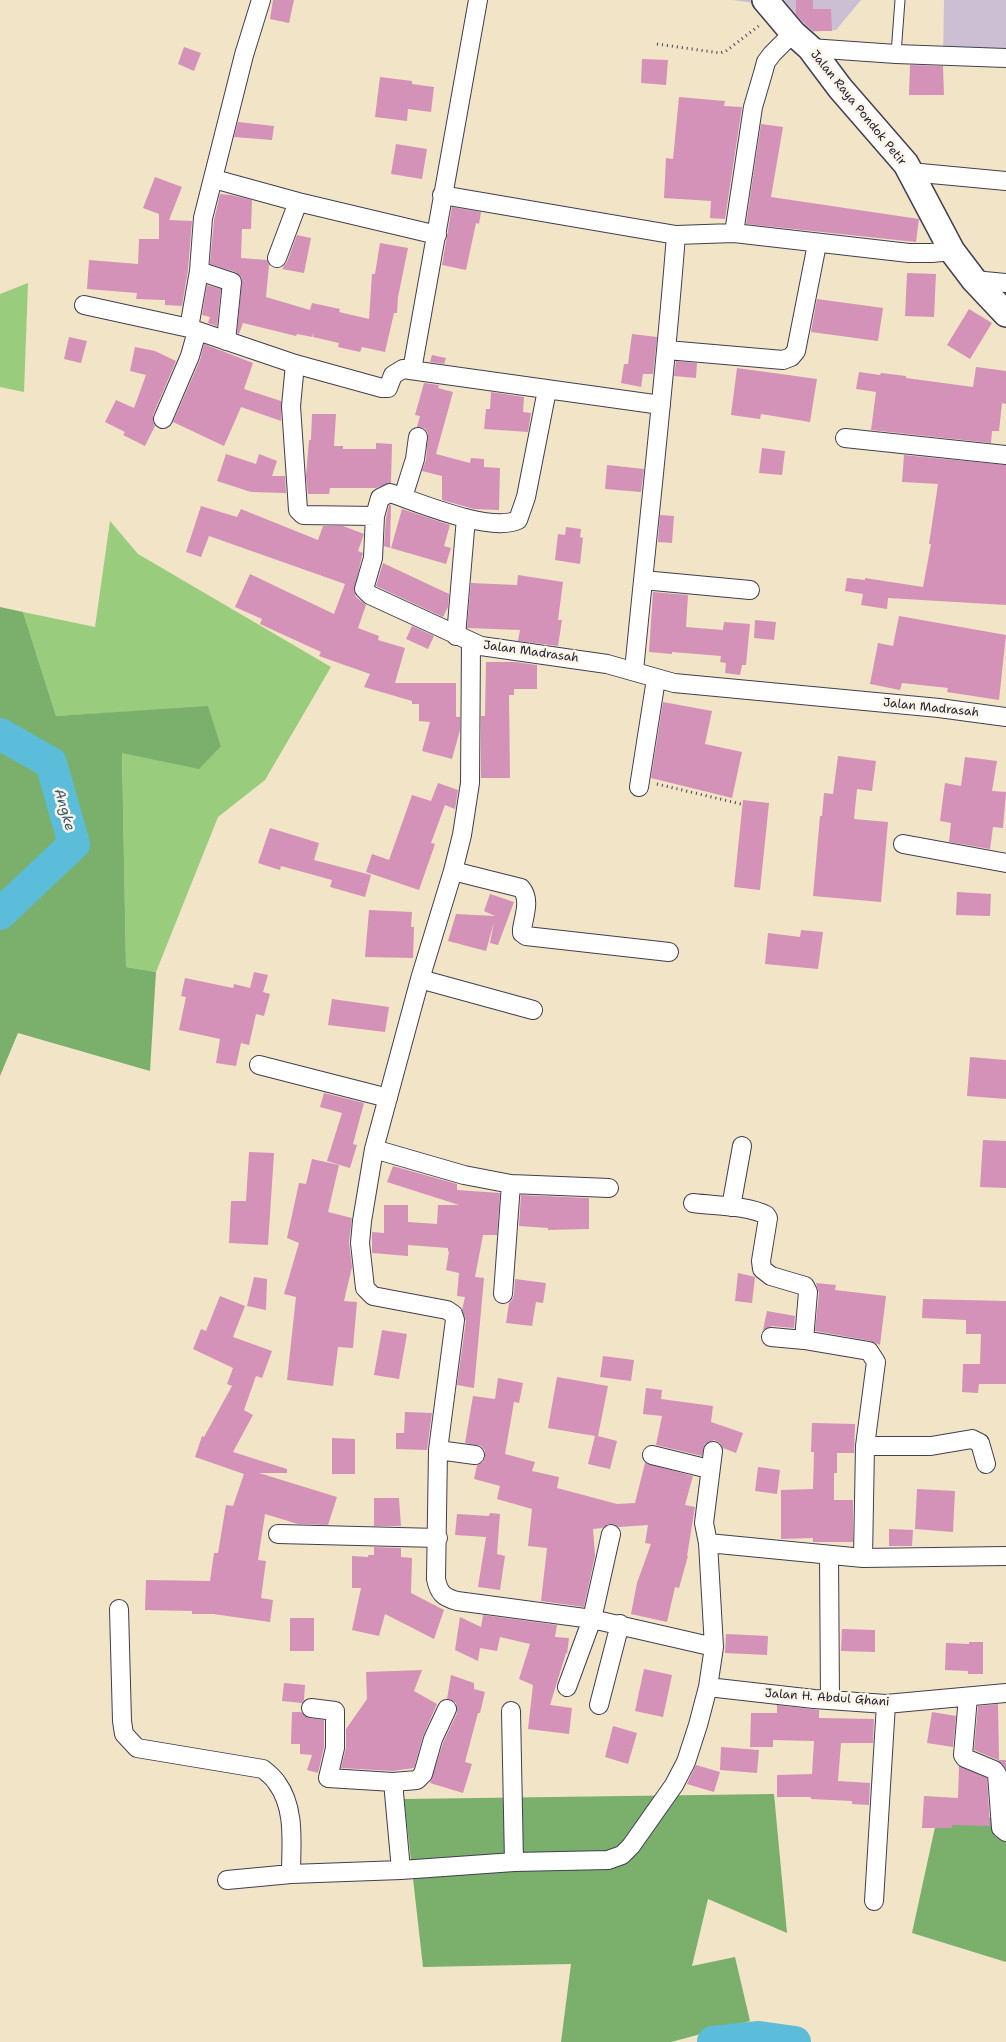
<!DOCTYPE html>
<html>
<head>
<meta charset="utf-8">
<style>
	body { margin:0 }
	canvas { display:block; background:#f2e4c6 }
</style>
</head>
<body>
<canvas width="1006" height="2042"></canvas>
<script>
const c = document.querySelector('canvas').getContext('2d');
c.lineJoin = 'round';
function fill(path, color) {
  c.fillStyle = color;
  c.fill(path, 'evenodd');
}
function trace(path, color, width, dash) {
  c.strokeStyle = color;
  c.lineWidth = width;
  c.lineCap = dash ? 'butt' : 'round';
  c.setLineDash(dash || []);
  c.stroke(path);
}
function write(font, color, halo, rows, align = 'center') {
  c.font = font + ' "Shantell Sans",sans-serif';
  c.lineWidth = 5;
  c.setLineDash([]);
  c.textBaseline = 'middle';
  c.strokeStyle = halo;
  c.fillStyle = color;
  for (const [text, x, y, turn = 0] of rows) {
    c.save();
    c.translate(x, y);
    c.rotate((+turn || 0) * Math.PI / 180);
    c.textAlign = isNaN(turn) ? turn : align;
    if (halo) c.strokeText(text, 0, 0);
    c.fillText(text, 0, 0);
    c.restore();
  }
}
fill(new Path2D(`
	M732,0h129l-25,30 -41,3 -26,-28z
	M944,0h62v66l-63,-5z`), '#ccbfd4');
fill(new Path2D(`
	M28,283l-4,109 -24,-5v-93z
	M110,521l28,33 193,113 -66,113 -47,37 -62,155 -30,-5 -4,-214 99,-7 -13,-39 -152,9 -33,-104 72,15z`), '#99cc7c');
fill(new Path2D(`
	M0,607l23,5 33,104 152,-10 13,40 -22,23 -77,-16 4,214 30,5 -6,99 -132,-38 -18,43z
	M774,1794l13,139 -79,-34 -16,67 43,-9 15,64 -79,21h-110l10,-78 -148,3 -19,-168z
	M937,1818h69v144l-94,-29z`), '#7ab06c');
trace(new Path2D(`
	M0,734l51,29 23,81 -74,70
	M713,2042l46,-5 36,5`), '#5bbdd9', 32);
fill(new Path2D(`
	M273,0h21l-5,23 -19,-4z
	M796,0h17v9h18l1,22h-19l-17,-16z
	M184,47l17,6 -7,18 -16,-7z
	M642,59l26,1 -2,25 -25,-2z
	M910,65l33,1 1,29h-35z
	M380,77l32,4v3l22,3 -3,25 -23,-3 -1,12 -32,-4z
	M679,97l46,4 -1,5 18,1 -17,112 -15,-1 1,-17 -47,-3 2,-40 7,1z
	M238,122l36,4 -2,14 -38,-3z
	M761,124l22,3 -12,70 148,22 -3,23 -170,-18z
	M396,144l31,5 -5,30 -31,-5z
	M155,177l27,10 -13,33 23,1 -4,49 -6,36 -17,-1v-5l-29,-1 1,-6 -50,-4 2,-29 49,4 1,-25h20v-25l-16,-6z
	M220,194l11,1 21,5 -1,29h-9l-1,29 26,2 2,5 -3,32 44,13 2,-7 28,6 -1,3 30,7 3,-45h3l5,-31 28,5 -10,49 -1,16h-3l-9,39 -23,-5 -2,5 -22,-5 1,-4 -26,-6 1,-5 -2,5 -15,-3 -1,2 -53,-13 -4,11 -2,-1 5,-55 -7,-6 -25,-8 4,-44z
	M452,207l29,5 -2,12 -3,-1 -10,47 -24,-5z
	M297,235l14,3 -7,35 -22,-4 5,-7z
	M907,273l29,1 -2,43 -29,-1z
	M207,285l14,4 -4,37 -9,-3 2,-6 -8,-2z
	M817,299l66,9 -5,33 -67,-9z
	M969,309l23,14 -22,36 -23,-14z
	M632,334l25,3 -4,37h-10l-2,13 -20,-4 3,-19h4z
	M69,337l18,4 -6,22 -17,-4z
	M204,344l49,19 -9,26 37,12v20l-40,-14 -17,39 -51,-24 27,-62z
	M135,347l20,4 21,10 -23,54v6l2,5 -10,20 -22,-11 2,-3 -20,-10 11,-22 18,8 12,-33 -16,-4z
	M432,355l14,3 -2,6 -14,-2z
	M676,361l21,2 -1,15 -22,-2z
	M976,367l30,4v33l-4,-1 -3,28h-7l-1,12 -120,-13 5,-38 -20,-3 3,-17 21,3 1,-2 25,3v2l67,9z
	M737,368l80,11 -7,43 -49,-8 -1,5 -29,-4z
	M424,383l15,2 -1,3 15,4 -17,62 34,9 1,-5 13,1v8l16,1 -1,42 -25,-1 -32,-9v-24l-20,-5 4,-11 2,-27 -4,-5 -7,-1 3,-11 -5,-1z
	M491,392l33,5 -1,15 8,1 -3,19 -44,-3 2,-20h4z
	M312,414h24l-2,32h9v3h33v-6l16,1 -1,39 -15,5h-46l-1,6h-21l-2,-18 3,-36h2z
	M762,448l23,3 -3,24 -23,-2z
	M226,454l30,10 3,-10 18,7 -5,15h13l1,17 -35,-1 -34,-11z
	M904,455l102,10v140l-118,-7 -1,11 -26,-4 2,-11 -18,-3 2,-13 18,2v-2l58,9 8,-43h-2l9,-60 -36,-2z
	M607,465l37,4 -3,23 -36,-3z
	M389,505h2l-1,43 -6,-2 2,-28z
	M201,506l36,11 4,-8 77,31 5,-14h20l21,8 -6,17 5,2 -1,3 -8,35 2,6 10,8 -8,23 21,8 -1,4 27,8 -10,35h61v34h4v13l-8,29 -30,-8 8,-29 -11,-1v-17h-7v-3l-48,-14 6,-13 -51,-18 2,-4 -61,-28 2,-5 -27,-12 15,-33 84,40 11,-30 -136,-48 -8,21 -15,-5z
	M402,509l48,16 -6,21 7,2 -5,16 -55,-16z
	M660,515l14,1 -2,27 -14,-1z
	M566,527l15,2 -1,8 3,1 -3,26 -25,-4 3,-26 7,1z
	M383,563l66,31 -1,13 -5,10 -67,-31z
	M518,575l45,7 -5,38h4l-4,26 -40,-5 2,-11 -53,-2 4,-45 46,2z
	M653,592l35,3 -2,32 37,3 1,-8 26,2 -4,41h-4l-2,10 -15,-2 1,-10 -6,-1 1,-6 -49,-4v2l-23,-2z
	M899,616l107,19 -7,65 -52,-8 1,-4 -46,-5 -2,7 -30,-6 8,-41 15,3z
	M755,620l21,2 -2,18 -20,-2z
	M412,626l22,10 -6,13 -22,-10z
	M486,662h29l22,3v24h-23v6h-5l1,83h-29v-62h4z
	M663,702l49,9 -7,33 37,8 -10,46 -81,-20z
	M838,756l38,5 -4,30 -15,-2 -3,30 34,3 -7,80 -68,-6 7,-80h2l2,-23 9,1z
	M965,757l32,4 -5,30 14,1 -3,36 -10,-1 -3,22 -41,-7 2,-19 -11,-2 5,-38 16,3z
	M438,783l20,7 -3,19 -10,-4 -14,38 4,1 -16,46 -53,-18 6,-18 17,6 23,-65 19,6z
	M743,800l26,3 -9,87 -26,-3z
	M270,828l49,15 -5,17 57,15 -6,22 -35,-10 2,-7 -51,-14 -1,4 -22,-7z
	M957,892l34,2 -1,22 -34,-1z
	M490,894l24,8 -16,43 -8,-2 4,-21 -8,29 -38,-10 8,-27 39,2 -11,-5z
	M369,910l43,2 -1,15h3l-1,31 -48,-1z
	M801,930l22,2 -5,37 -53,-5 3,-31 32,4z
	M254,972l14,3 -5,17 7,2 -6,22 -8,-2 -7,31 -8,-2 -5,23 -20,-3 4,-24 -41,-9 7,-33 -5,-1 4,-18 48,10 1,-4 16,4z
	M332,999l57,8 -4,25 -57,-7z
	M970,1057l36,3v39l-39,-3z
	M324,1093l40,10 -11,41 4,1 -7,23 -23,-7 15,-48 -22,-6z
	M983,1140l23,1v47l-26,-1z
	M249,1152l25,1 -6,92 -39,-2 2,-42h15z
	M312,1159l27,6 -11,47 24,6 -3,24 3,25 -8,34 13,1 -4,46 -15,-1 -5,39 -46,-6 9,-83 -12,-3 15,-51 -12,-5 12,-55 7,1z
	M393,1166l64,18v6l43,3 -3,42h-14l-8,42 9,1 -10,110 -17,-3 9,-64 -4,-11 3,-13 -8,-1 2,-23 -13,-3 3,-18 -1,-1v-3l-40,-3v11l-36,-3v-21l12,1v-28h24v17l29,2 1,-19h21l-72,-23z
	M521,1195l68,3v31l-41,1v-2l-29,-2z
	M738,1273l17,4 -3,26 -17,-2z
	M254,1277l13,2 -1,31 -19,-4z
	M515,1279l31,4 -3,20 -7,-1 -4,24 -26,-3 3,-20 3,-3 2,-5z
	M816,1283l20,2 -1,5 51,6 -6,49 -9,-4 -56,-10 4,-38z
	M220,1296l25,10 -12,31 39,14 -10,27 -6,-2 -12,34 9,5 -20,37 54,17v4h-28l78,24 -9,28 -30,-1 -33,-10 -7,46 8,1 -5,37 12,2 -3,22 -57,-8h-21v-3l-47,-1 1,-30 64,1 4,-28h4l8,-48 7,1 11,-32 -49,-17 7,-21 2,1 28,-51 -5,-2 6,-16 -40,-19 8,-20 5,2z
	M923,1299l83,2v83h-27l-1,9 -16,-1 1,-28h17l1,-30h-15v-14l-44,-2z
	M767,1311l28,5 -1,12 -22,-2 -9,4z
	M382,1330l25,4 -8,45 -25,-4z
	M603,1356l31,4 -3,21 -31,-4z
	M557,1377l51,9 -10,50 19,5 -7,28 -22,-5 7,-28 -47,-8z
	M498,1378l25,5 -4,20 -5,-1 -9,52 30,8 -3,9 27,6 -2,11 60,16 18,-1 10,-40 48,13 -8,29 10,2 -8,49h1l-9,32 -4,-1 -8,35 -36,-8 6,-31 14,-39 -6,-1 3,-18 -29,2 -5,-3h-6l-6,4 -9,1 2,27 -11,51 -43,-6 6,-53 -19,-2 4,-37 -35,-10 3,-13 -26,-7 3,-14 6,-3 2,-5v-6l-4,-5 -16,-3 8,-47 22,3z
	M646,1388l16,2 -1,9 52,7 -2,16 32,11 -7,20 -13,-5 -3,-5 -6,-3 -9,4 -3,12 -46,-11 6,-29 -19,-2z
	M405,1412l27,1 -5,37 -31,-1v-16h8z
	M812,1423l43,1 -1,29h-17v20h-3v27h19v42h-40v-4l-32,1v-49l32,-1 1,-37h-3z
	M332,1438l23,1v35h-23z
	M758,1467l22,3 -3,24 -22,-3z
	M917,1489l38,2 -2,41 -38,-3z
	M374,1498h25l2,28h-27z
	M490,1513l10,1 -3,40 8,2 -5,34 -22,-3 8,-50 -31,-2 2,-21 32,2z
	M889,1529l24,1 -1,16h-23z
	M374,1547l27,1v9l11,1 -1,35 33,17 -10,29 -49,-25 -6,22 -27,-6 9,-42h-9v-32l16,1v-2h6z
	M483,1615l74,10 -2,12 14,1 -2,16 -1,-1 -16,52 22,3 -3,26 -41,-5 5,-44 -14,-6 11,-35 -30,-7 -3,14 -17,-3 -2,13 -23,-11 5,-33 21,10z
	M290,1618h24v33h-24z
	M842,1629l33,1v22l-34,-1z
	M726,1634l42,2 -1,19 -42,-2z
	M969,1642h14v32h-15v-3l-23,-1 1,-27 23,1z
	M644,1669l28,6 -9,42 -28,-6z
	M422,1670l-8,21 23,13 -14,32 -9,32 -21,3 -52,-3 5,-20v-19l21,-30 -1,-27z
	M451,1675l23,8v6l11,3 -5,21h-2l-13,49 7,2 -9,29 -33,-10 13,-40 14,-30 -1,-10 -9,-4z
	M284,1683l21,2 -1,15 -2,3 -20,-2z
	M998,1704l1,56h7v9l-8,-9 -24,-10 4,-44z
	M777,1705l42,5v8l55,1 -1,24h-32l-3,38 32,2 -1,22 -17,-1v-3l-41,-2v-2h-34v-22l35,-1 2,-33 -41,-1v7h-23l1,-34h26z
	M292,1712h9l8,6 15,2v27l-6,26 -11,-3 5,-15 -12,-1v-10h-9z
	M932,1712l24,4 -3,31 -26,-4z
	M613,1726l24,7 -9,31 -23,-7z
	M721,1747l38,3 -2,23 -37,-3z
	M696,1765l24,7 -6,20 -27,-8z
	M959,1766l28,12 3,48 -38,-1v3h-30l2,-32 34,2z`), '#d492b9');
const service = new Path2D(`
	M896,54l4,-54`);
const minor = new Path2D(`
	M810,48l86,6 110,4
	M910,172l96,9
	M214,179l84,23 139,33
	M442,195l234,40 58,-2 175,20h23l20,-2
	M734,233l19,-126 10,-34 3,-11 6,-8 21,-21
	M277,258l21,-56
	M199,271l33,11 -6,59
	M974,280l32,3
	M84,305l105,23 106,36 87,24h6l5,-13 10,-6 258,36
	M189,328l10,-57 4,-53 41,-163 17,-55
	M667,350l116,10 8,-3 5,-6 21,-107
	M295,364l-4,42 7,104 5,5 72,1 -2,42 -9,31 6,6 111,51 126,18 67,19 265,25 67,9
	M412,370l66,-370
	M163,419l27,-63 7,-25
	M845,438l161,17
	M403,497l12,-38 3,-22
	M375,516l5,-18 10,-5c30,10 100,40 128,27l8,-23 21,-107
	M643,580l107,10
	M456,636l10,-118
	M471,642l-1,141 -8,52 -9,36 -33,108 -46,170 -12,72 -2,22 5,45 8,8 74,14 6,4 2,6 -17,130 -2,129c3,14 7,18 21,22l135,18 122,28
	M634,671c14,-146 31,-291 42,-436
	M639,787l17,-108
	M903,844l103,19
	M453,871l68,17c10,11 3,28 1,41v4l4,3 143,16
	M420,979l113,31
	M259,1065l129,33
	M374,1149l90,26 47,9 98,4
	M693,1203c22,3 54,2 73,12l2,3 -7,43 1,8 9,7 34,10 3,6 -4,48
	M731,1207l11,-61
	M503,1294l8,-110
	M771,1337l33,3 65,11 7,11 -11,84 -2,112
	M865,1446h66l41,-7 8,4 6,21
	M438,1450l37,5
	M652,1455l57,14
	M278,1534l160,4
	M708,1543l-4,-20 9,-72
	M829,1555l1,145
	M119,1609l3,112 2,13 13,14 126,21c5,4 11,9 14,14 19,26 14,61 14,91
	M567,1687l25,-68 19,-85
	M708,1687l106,12 72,5 120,-11
	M968,1697l-5,58 2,3 29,12 3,4 4,54 5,4
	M599,1705l21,-81
	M311,1708l24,3v37l-7,30 65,4 8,88
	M511,1711l3,151
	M393,1782l24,-2 6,-6 10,-35 14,-30
	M227,1880l64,-6 110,-4 113,-8 94,-2 14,-5 9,-9 43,-61 12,-23 12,-37 10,-38 6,-40 -6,-104 155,15 143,-2
	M874,1901l12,-197`);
const secondary = new Path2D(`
	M765,0l28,33 17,15 30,40 66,76 46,87 22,29 32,34`);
trace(service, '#413f50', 11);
trace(minor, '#413f50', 20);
trace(secondary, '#413f50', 28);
trace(new Path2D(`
	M657,44l63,9 6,-2 34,-26
	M657,784l84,20`), '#413f50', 3, [1, 4]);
trace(service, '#fff', 9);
trace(minor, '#fff', 18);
trace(secondary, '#fff', 25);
write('12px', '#22223b', '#fcf5e5', [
	["Jalan Raya Pondok Petir",858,108,51],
	["Jalan Madrasah",531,652,8],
	["Jalan Madrasah",931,708,6],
	["Jalan H. Abdul Ghani",827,1698,4]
]);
write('italic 14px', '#365872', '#fcf5e5', [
	["Angke",64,810,74]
]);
</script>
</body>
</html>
